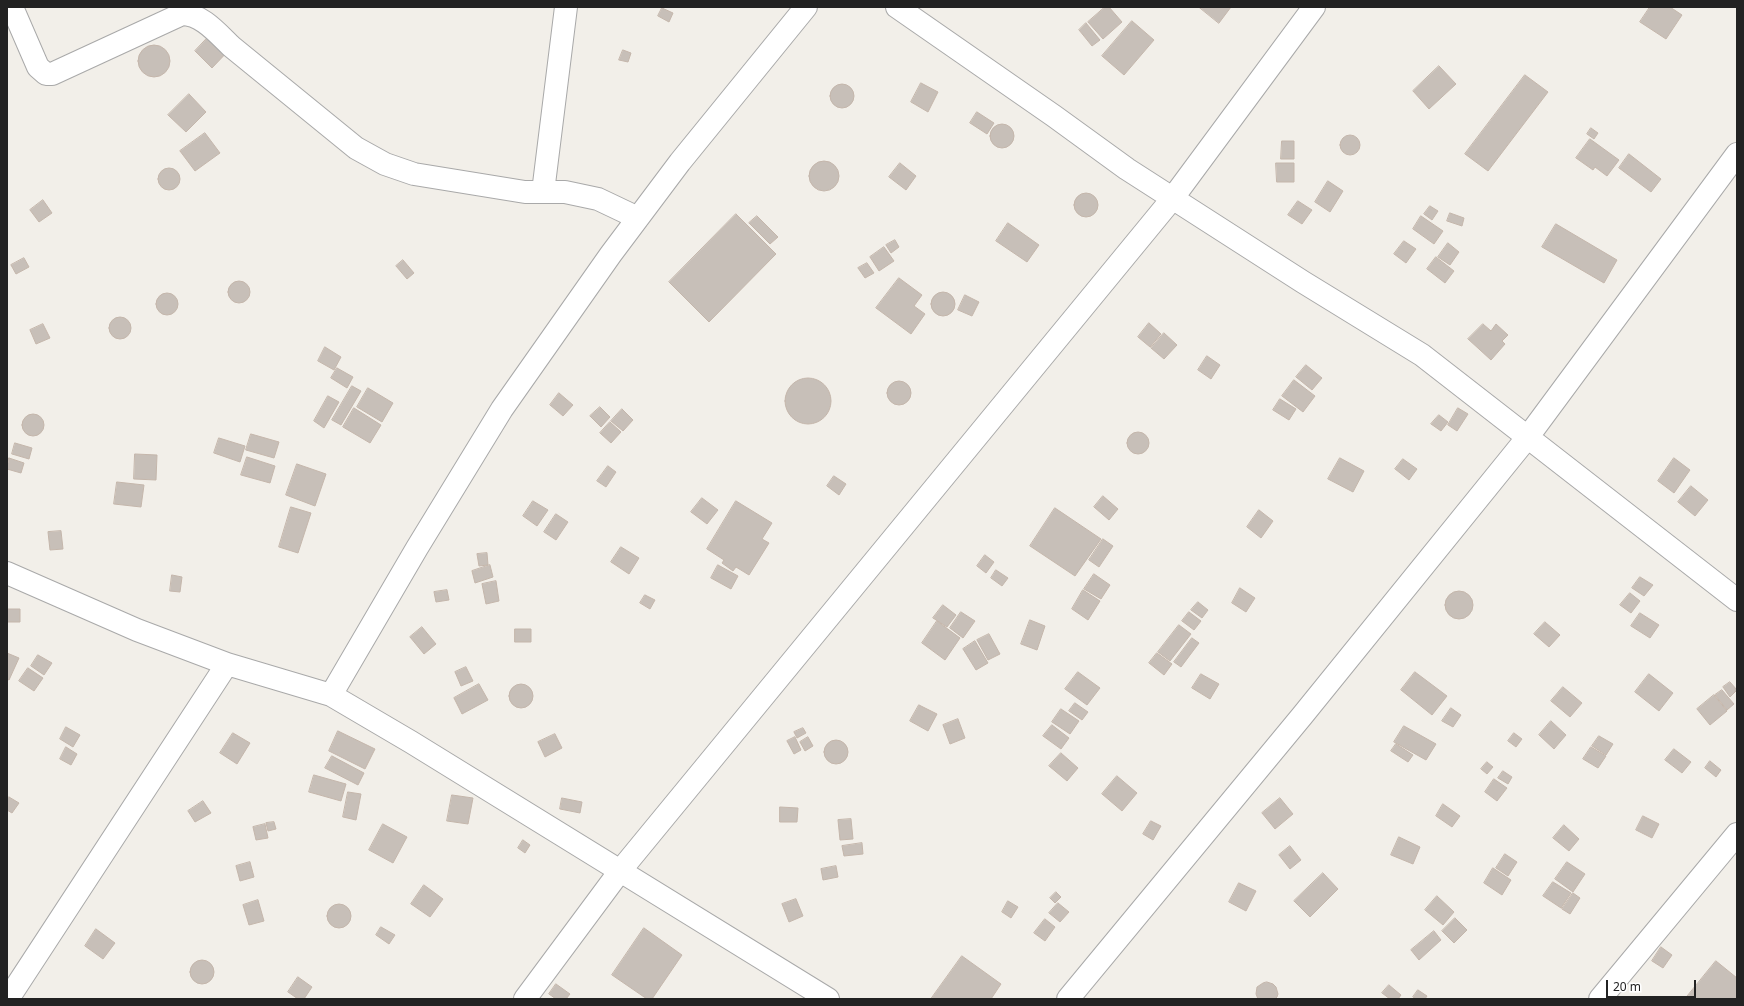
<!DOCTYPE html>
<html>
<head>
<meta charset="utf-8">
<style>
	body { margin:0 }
	#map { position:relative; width:1744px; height:1006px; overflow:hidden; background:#f2efe9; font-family:"Noto Sans",sans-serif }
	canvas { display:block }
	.frame { position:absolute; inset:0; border:8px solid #222; pointer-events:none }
	.scale { position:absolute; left:1606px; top:980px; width:90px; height:18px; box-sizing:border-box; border:2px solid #222; border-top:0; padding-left:5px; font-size:12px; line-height:14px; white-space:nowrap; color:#222; -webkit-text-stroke:3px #fff; paint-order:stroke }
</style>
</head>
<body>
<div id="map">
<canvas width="1744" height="1006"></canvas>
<div class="frame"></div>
<div class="scale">20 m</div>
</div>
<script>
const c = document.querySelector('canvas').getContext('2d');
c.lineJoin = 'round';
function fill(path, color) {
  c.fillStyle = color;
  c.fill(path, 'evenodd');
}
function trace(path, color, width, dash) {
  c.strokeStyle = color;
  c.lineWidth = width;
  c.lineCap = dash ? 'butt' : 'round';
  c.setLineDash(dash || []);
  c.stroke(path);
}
const building = new Path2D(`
	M1105,7h4l13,15 -19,17 -15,-17z
	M1199,7h32l-12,16z
	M1650,7h20l12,8 -16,24 -26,-17z
	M662,8l11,5 -4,9 -11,-6z
	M1132,21l22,19 -30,35 -22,-19z
	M1086,23l14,17 -8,6 -13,-16z
	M213,32l18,16 -19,20 -17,-17z
	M138 61a16 16 0 1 1 32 0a16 16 0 1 1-32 0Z
	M623,50l8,3 -3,9 -9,-2z
	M1439,66l17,18 -27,25 -16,-18z
	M1525,75l23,17 -60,79 -23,-17z
	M921,83l17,9 -10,20 -17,-10z
	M830 96a12 12 0 1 1 24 0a12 12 0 1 1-24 0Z
	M189,94l17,18 -20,20 -18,-17z
	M977,112l17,11 -7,11 -17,-11z
	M990 136a12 12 0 1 1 24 0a12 12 0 1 1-24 0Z
	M1591,128l7,5 -4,6 -7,-5z
	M205,133l15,20 -25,18 -15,-20z
	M1340 145a10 10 0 1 1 20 0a10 10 0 1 1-20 0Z
	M1590,139l29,21 -12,16 -12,-9 -2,3 -17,-12z
	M1282,141h12v18h-13z
	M1629,154l32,25 -10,13 -32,-24z
	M809 176a15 15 0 1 1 30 0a15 15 0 1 1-30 0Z
	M900,163l16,13 -10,14 -17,-13z
	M1276,163h18v19h-17z
	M158 179a11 11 0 1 1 22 0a11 11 0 1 1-22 0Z
	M1328,181l15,10 -13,21 -15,-10z
	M1074 205a12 12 0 1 1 24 0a12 12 0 1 1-24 0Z
	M43,200l9,13 -13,9 -9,-12z
	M1298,201l14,9 -10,14 -14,-9z
	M1430,206l8,5 -6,9 -8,-6z
	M1450,213l14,5 -2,8 -15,-5z
	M736,214l40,40 -67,68 -40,-40z
	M757,216l21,21 -8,7 -21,-21z
	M1421,216l22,15 -9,13 -21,-15z
	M1008,223l31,22 -12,17 -31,-21z
	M1556,224l61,36 -13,23 -62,-36z
	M895,240l4,7 -8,6 -5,-8z
	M1404,241l12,8 -10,14 -12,-9z
	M1448,243l11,9 -9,13 -12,-8z
	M884,247l10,14 -15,10 -9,-14z
	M1436,257l18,14 -9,12 -18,-14z
	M24,258l5,9 -13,7 -5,-9z
	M403,260l11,13 -7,6 -11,-13z
	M867,263l7,10 -9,5 -7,-10z
	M899,278l23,17 -8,11 11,8 -14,20 -35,-26z
	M228 292a11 11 0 1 1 22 0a11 11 0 1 1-22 0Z
	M931 304a12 12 0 1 1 24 0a12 12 0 1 1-24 0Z
	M156 304a11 11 0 1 1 22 0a11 11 0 1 1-22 0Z
	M965,295l14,7 -7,14 -14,-6z
	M109 328a11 11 0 1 1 22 0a11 11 0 1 1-22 0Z
	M1149,323l12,11 -11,13 -12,-10z
	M43,324l7,14 -14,6 -6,-14z
	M1483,324l8,7 5,-7 12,11 -6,6 3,3 -14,16 -23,-21z
	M1164,333l13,12 -13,14 -13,-11z
	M325,347l16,10 -7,13 -16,-9z
	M1207,356l13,9 -9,14 -13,-9z
	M1306,365l16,13 -10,12 -16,-13z
	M337,368l16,9 -6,11 -16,-10z
	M785 401a23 23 0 1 1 46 0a23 23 0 1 1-46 0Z
	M1294,380l21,16 -12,16 -21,-16z
	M887 393a12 12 0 1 1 24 0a12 12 0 1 1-24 0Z
	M352,386l9,5 -20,34 -9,-5z
	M368,388l25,15 -11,19 -25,-15z
	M559,393l14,12 -10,11 -13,-11z
	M328,396l11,6 -15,26 -10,-7z
	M1280,399l16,10 -7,11 -16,-10z
	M600,407l10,10 -9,10 -11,-11z
	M354,408l27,17 -11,18 -27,-16z
	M1458,408l10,6 -11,17 -9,-6z
	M622,409l11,11 -10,11 -12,-10z
	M22 425a11 11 0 1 1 22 0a11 11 0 1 1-22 0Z
	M1439,415l9,7 -7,9 -10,-7z
	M610,422l11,10 -10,11 -11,-10z
	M1127 443a11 11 0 1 1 22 0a11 11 0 1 1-22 0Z
	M251,434l28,8 -5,16 -28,-8z
	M219,438l26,8 -5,16 -26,-9z
	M15,443l17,5 -3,11 -17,-5z
	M135,454l22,1 -1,25 -22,-1z
	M247,457l28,9 -5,17 -29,-8z
	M9,458l15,5 -3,10 -14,-4z
	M1340,458l24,13 -11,21 -25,-13z
	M1674,458l16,12 -16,23 -16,-12z
	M1403,459l14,10 -8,11 -14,-11z
	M297,464l29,10 -11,32 -29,-11z
	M608,466l8,6 -10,15 -9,-6z
	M834,476l12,8 -7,11 -12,-9z
	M117,482l27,3 -3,22 -27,-3z
	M1691,486l17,14 -13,16 -17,-14z
	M1103,496l15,13 -9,11 -15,-13z
	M702,498l16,12 -11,14 -16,-12z
	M533,501l15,9 -11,16 -14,-10z
	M736,501l36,22 -10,16 7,4 -20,32 -13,-8 -3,4 -11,-8 2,-3 -17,-11z
	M291,507l20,6 -13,40 -19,-6z
	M1055,508l46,31 -26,37 -45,-30z
	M1259,510l14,11 -12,17 -14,-11z
	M556,514l12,8 -12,18 -12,-8z
	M61,531l2,18 -13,1 -2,-18z
	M1103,539l10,7 -14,21 -10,-7z
	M621,547l18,11 -10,16 -18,-12z
	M487,553l1,12 -9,1 -2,-12z
	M985,555l9,7 -8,11 -9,-7z
	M490,565l3,12 -18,6 -3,-12z
	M718,565l20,11 -7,13 -20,-11z
	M996,570l12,8 -6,8 -11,-8z
	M1094,574l16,11 -9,14 -17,-10z
	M172,575l10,2 -2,15 -10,-1z
	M1640,577l13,8 -9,11 -12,-8z
	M496,581l3,20 -13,3 -4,-20z
	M1240,588l15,10 -9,14 -14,-9z
	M447,590l2,10 -13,2 -2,-10z
	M1083,590l17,11 -12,19 -16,-11z
	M1445 605a14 14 0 1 1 28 0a14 14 0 1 1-28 0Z
	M1630,593l10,8 -9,12 -11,-8z
	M645,595l10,5 -5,9 -10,-6z
	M1198,602l10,8 -6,8 -11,-8z
	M943,605l13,10 -9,12 -14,-9z
	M7,609h13v13h-13z
	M961,612l14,9 -12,17 -13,-10z
	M1189,612l12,9 -7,9 -12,-9z
	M1640,613l19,12 -9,13 -19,-12z
	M1030,620l15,6 -8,24 -16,-6z
	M937,621l23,17 -15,22 -23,-17z
	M1545,622l15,13 -11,12 -15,-13z
	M1179,625l12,9 -21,27 -12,-9z
	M422,627l14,17 -12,10 -14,-17z
	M515,629h16v13h-16z
	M989,634l11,20 -12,6 -11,-20z
	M1192,638l7,5 -18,24 -7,-5z
	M975,641l13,22 -12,7 -13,-21z
	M7,653l12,5 -10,22 -2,-1z
	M1157,653l15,11 -8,11 -15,-12z
	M38,655l14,8 -8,12 -13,-9z
	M466,667l7,14 -12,5 -6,-14z
	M28,668l15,10 -9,13 -15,-10z
	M1078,672l22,16 -13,17 -22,-16z
	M1415,672l32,24 -15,19 -31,-25z
	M1201,674l18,10 -9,15 -18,-11z
	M1649,674l24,19 -14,18 -24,-19z
	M1730,682l7,8 -7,7 -7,-10z
	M479,684l9,16 -26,14 -8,-16z
	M509 696a12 12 0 1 1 24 0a12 12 0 1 1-24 0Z
	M1563,687l19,16 -12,14 -19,-16z
	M1722,690l12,14 -7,6 -12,-15z
	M1714,695l13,16 -17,14 -13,-16z
	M1075,703l13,9 -6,8 -13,-9z
	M919,705l18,9 -9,17 -18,-10z
	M1451,708l10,7 -8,12 -11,-6z
	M1061,709l18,12 -9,13 -18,-12z
	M958,719l7,19 -15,6 -7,-19z
	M1551,721l15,14 -12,14 -15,-14z
	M1052,725l17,13 -8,11 -18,-13z
	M1404,726l32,18 -10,16 -32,-18z
	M66,727l14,8 -7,12 -13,-8z
	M803,728l3,5 -9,5 -3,-6z
	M338,731l37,18 -10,20 -36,-18z
	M233,733l17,10 -13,21 -17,-11z
	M1514,733l8,6 -6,8 -8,-6z
	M555,734l7,14 -17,9 -7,-15z
	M1599,736l14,8 -7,11 -14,-9z
	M795,737l6,13 -7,4 -7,-13z
	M808,737l5,9 -8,5 -5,-9z
	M824 752a12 12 0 1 1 24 0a12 12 0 1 1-24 0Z
	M1396,744l17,11 -5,7 -17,-11z
	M66,747l11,7 -6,11 -11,-6z
	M1591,747l15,9 -8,12 -15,-9z
	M1674,749l17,13 -9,11 -17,-13z
	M1061,753l17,15 -11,13 -18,-15z
	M332,756l32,17 -6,12 -33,-17z
	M1710,761l11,9 -5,7 -11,-9z
	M1487,762l6,5 -6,7 -6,-5z
	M1503,771l9,6 -4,7 -10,-6z
	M314,775l32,9 -5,17 -32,-9z
	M1117,776l20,17 -15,18 -20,-17z
	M1494,779l13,9 -10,13 -12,-9z
	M348,792l13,2 -5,26 -13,-3z
	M452,795l21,3 -5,26 -21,-3z
	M9,797l10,6 -7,10 -5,-3v-11z
	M562,798l20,4 -2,11 -20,-4z
	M1280,798l13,16 -18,15 -13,-16z
	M203,801l8,12 -16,9 -7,-11z
	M1443,804l17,12 -8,11 -16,-11z
	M780,807l18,1 -1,14h-17z
	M1643,816l16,8 -7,14 -16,-8z
	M851,819l2,20 -13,1 -2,-20z
	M1151,821l10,5 -8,14 -10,-6z
	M274,822l2,7 -8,2 -2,-8z
	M265,824l3,14 -12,2 -3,-13z
	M383,824l24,13 -14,26 -24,-13z
	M1564,825l15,14 -10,12 -16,-13z
	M1399,837l21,10 -7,17 -22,-9z
	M523,840l7,5 -5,8 -7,-5z
	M862,843l1,11 -19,2 -2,-10z
	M1290,846l11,14 -11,9 -11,-14z
	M1505,854l12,8 -9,14 -12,-8z
	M250,862l4,15 -14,4 -4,-15z
	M1567,862l18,12 -12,18 -18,-13z
	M836,866l2,11 -15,3 -2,-11z
	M1493,868l18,12 -9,15 -18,-12z
	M1323,873l15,16 -28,28 -16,-16z
	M1553,882l18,11 -10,15 -18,-12z
	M1239,883l17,8 -10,20 -17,-9z
	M424,885l19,14 -13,18 -19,-13z
	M1056,892l5,5 -6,6 -5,-5z
	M1573,893l7,5 -10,16 -8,-5z
	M1437,896l17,16 -11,13 -18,-15z
	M796,899l7,17 -14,6 -7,-18z
	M258,900l6,21 -15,4 -6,-20z
	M1008,901l10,6 -7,11 -9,-6z
	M1058,903l11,9 -9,10 -11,-9z
	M327 916a12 12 0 1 1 24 0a12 12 0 1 1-24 0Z
	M1455,918l12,12 -13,13 -12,-12z
	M1045,919l10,8 -10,14 -11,-8z
	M381,927l14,8 -6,9 -13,-9z
	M644,928l38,27 -30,44h-5l-35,-24z
	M96,929l19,14 -12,16 -18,-13z
	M1434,931l7,9 -22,20 -8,-10z
	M1661,947l11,8 -9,13 -11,-7z
	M962,956l39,28 -10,15h-60z
	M190 972a12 12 0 1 1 24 0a12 12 0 1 1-24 0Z
	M1716,961l21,17v21h-52z
	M298,977l14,10 -8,12h-6l-10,-7z
	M1267,982l6,2 3,3 2,7 -1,3 -2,2h-17l-2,-5 1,-7 6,-4z
	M556,984l14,10 -4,5h-10l-7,-5z
	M1389,985l12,10 -3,4h-8l-8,-6z
	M1418,990l9,6 -2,3h-9l-3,-2z`);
fill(building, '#c7bfb8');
trace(building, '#c4b6ab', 1);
const minor = new Path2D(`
	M12,7l26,60 8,7h6l130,-60c20,0 36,20 50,33l124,101 29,16 29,10 111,18h40l33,7 40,19
	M897,7l157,109 73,53 176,113 119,73 315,245
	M543,192l23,-185
	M7,573l130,57 90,34 104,31 80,47 417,257
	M331,695l86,-147 85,-139 109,-155 69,-92 126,-155
	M8,999l219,-335
	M525,999l95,-128 552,-672 142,-192
	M1068,999l234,-283 225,-278 210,-284
	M1600,999l137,-165`);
trace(minor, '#a9a9a9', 24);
trace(minor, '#fff', 22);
</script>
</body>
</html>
